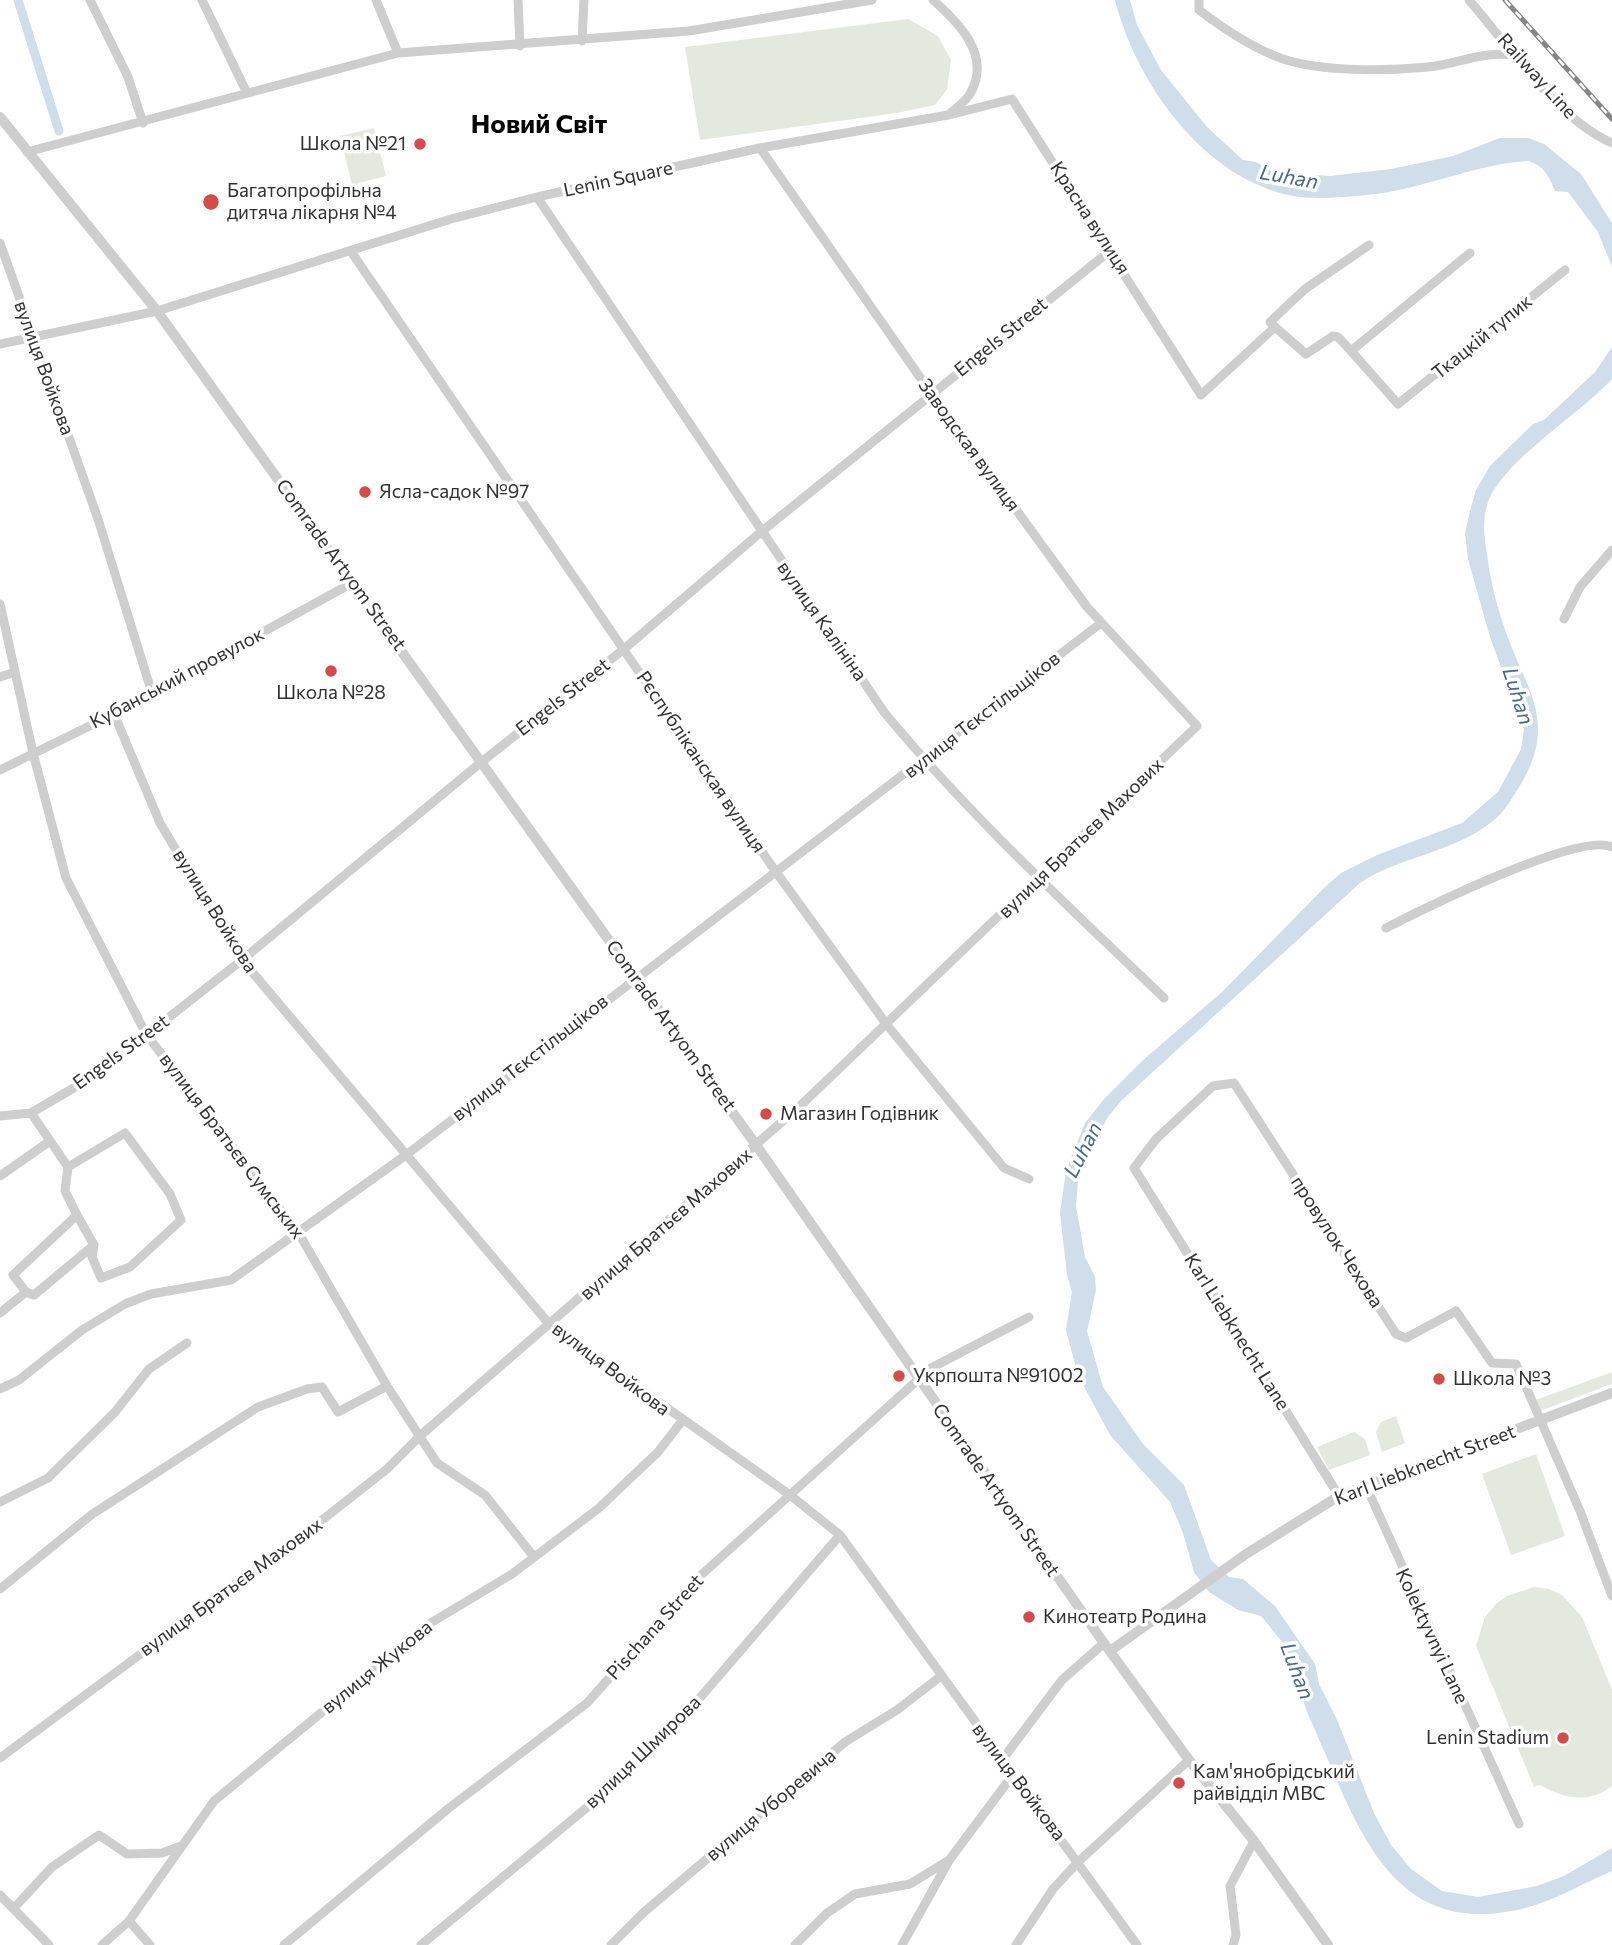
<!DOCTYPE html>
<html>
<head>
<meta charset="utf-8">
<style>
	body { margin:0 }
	canvas { display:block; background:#fff }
</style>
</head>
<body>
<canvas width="1612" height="1945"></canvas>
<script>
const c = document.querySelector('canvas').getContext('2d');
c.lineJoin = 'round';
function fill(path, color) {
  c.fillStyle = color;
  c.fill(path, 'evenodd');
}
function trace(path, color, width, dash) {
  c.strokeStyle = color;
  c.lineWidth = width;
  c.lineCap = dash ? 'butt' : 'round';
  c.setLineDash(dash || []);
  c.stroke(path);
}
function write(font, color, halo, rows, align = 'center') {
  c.font = font + ' Commissioner,sans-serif';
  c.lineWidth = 7;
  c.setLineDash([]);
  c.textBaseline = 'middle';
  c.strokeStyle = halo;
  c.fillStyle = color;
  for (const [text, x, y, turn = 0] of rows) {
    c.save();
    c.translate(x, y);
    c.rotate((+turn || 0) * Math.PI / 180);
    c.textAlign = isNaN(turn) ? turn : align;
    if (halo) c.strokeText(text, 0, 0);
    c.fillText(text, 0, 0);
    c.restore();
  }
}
fill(new Path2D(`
	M908,19l30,17 13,24 -4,29 -12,16 -38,8 -197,27 -15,-93z
	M374,128l12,48 -34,9 -12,-49z
	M1612,1372v12l-72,27 -4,-11z
	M1396,1416l9,27 -23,9 -6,-20 5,-10z
	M1354,1432l11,7 5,16 -41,15 -12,-23z
	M1536,1454l29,82 -54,19 -29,-81z
	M1534,1587l15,2 13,6 20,22 30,73v96c-23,18 -47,13 -72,-1l-6,2 -58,-141 9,-29 11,-13 11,-8z`), '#e3e9de');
fill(new Path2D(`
	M1115,0h15l7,25 24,45 46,57 36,33 13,2 17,10 57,4 61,-7 62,-13 47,-18h28l16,6 37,30 31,49v44l-14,-35 -30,-40 -13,-1c-5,-13 -11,-26 -27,-30 -54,3 -106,29 -161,34 -23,2 -52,5 -74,1 -89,-17 -157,-113 -178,-196z
	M1612,347v32c-33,36 -108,81 -124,123 -6,18 -4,34 -1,52 3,25 9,49 17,73 19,57 55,93 18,155 -8,13 -16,28 -28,38 -39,33 -92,35 -134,63l-239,218 -13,16 -22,39 -8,25 -2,25 9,51 10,20 1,13 -9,41 16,56 40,57 41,41 27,75 18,17 14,2 32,27 40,58 4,20 19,38 36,91 17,32 20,24 31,22 36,6 59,-11 27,-10 48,-28v23c-27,11 -54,28 -83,36 -141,38 -172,-85 -218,-186 -9,-20 -18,-58 -33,-72l5,-6 -22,-27 -23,-6 -29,-18 -15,-20 -11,-39 -13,-31 -60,-67 -32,-60 -12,-45 6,-38 -5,-17 -7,-62 6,-42 19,-48 20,-25 37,-37 80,-69 103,-105 16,-14 36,-18 85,-32 36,-31 23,-43 3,-19 -34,-93 -22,-78 -3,-26 5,-22 6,-21 14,-24 43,-42 11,-4 51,-48z`), '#d0ddea');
trace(new Path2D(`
	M18,0l41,131`), '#d0ddea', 9);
trace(new Path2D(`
	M90,0l38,77 15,46
	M202,0l45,93
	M376,0l22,53
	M518,0l2,46
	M1199,0v10c25,19 55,39 84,49 40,13 103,12 145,8 30,-3 59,-18 90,-11
	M1469,0c40,46 87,118 143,143
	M582,41l2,-41
	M949,115l63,-16 189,296 74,-68 -5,-5 35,-33 64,-44
	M27,152l371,-99 291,-22 183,-31
	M537,197l347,515c85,103 184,194 280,286
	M0,243l98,276 54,174
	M352,253l424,619 111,153 117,143 25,11
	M1470,253l-119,98 47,53 167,-134
	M1275,327l31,27 27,-18 5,1 13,14
	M0,344l157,-33 294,-92 86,-22 223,-49 188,-33c7,-6 19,-14 23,-23 20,-37 -12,-69 -38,-92
	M0,604l33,149 33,125 80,156 152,198 89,154 50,77 48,32 49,62
	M1564,619l16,-32 32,-37
	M0,677l15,-5
	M114,714l46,109 82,137 308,365 240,170 50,40 297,410
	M0,770l114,-56 238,-131
	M1386,928c35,-18 194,-97 226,-81
	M0,1116l31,-3 63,-37 148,-116 237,-196 145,-115 137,-117 350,-282
	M0,1176l50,-35
	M77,1215l17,30
	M26,1292l-13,-17 64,-60 -12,-24 3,-24 -37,-54
	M0,1313l26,-21 8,3 60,-50 -2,12 9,21 29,-11 51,-47 -11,-26 -45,-61 -57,34
	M0,1389l19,-9 63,-50 43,-26 26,-10 80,-14 175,-125 695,-532
	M1366,1486l153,338
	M1339,1496l-205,-328 22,-29 57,-53 21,-3 162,251 10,4 50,-27 36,52 24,1 64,147 32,85
	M0,1502l48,-24 67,-66 34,-43 38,-26
	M0,1589l91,-74 167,-108 49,-18 15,-2 16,25 49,-26
	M0,1758l326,-241 61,-48 34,-34 378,-328 398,-381 -110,-119 -156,-214 -171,-245
	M1002,1760l60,-80 42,-37
	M0,1895l49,50
	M14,1908l38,-41 47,-32 28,19 35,-1 19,-7
	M129,1921l21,24
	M102,1945l27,-24 85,-120 215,-177 83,-50 87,-66 59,-56 24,-31
	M284,1945l165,-137 138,-105 113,-127 231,-208 98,-51
	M421,1945l187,-155 78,-76 154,-179
	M611,1945l32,-32 202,-171 52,-32 44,-34
	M795,1945l32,-32 28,-19 55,-10 39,-24
	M902,1945l48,-86 62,-83
	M1016,1945l37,-56 25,-27 111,-102
	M1233,1945l3,-10 -6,-49 24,-45`), '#cecece', 9);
trace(new Path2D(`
	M0,117l157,194 599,834 345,494 88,121 65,81 74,104
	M1110,1651l136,-97 93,-58 273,-103`), '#cecece', 10);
const rail = new Path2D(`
	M1505,0l107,119`);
trace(rail, '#868686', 5);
trace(rail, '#fff', 2.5, [8]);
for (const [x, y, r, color] of [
	[420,144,7,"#d44c48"],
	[211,202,9,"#d44c48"],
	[365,492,7,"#d44c48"],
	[331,671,7,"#d44c48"],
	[766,1114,7,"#d44c48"],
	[899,1376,7,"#d44c48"],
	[1439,1379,7,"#d44c48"],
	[1029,1617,7,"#d44c48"],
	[1563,1738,7,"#d44c48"],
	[1179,1783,7,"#d44c48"]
]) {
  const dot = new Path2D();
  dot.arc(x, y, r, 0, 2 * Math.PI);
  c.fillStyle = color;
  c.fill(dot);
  trace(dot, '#fff', 2.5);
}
write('19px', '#313131', '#fff', [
	["Railway Line",1537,76,48],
	["Lenin Square",618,179,-12],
	["Красна вулиця",1090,218,57],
	["Engels Street",1001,337,-39],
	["Ткацкій тупик",1482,337,-39],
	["вулиця Войкова",44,368,70],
	["Заводская вулиця",969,445,54],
	["Comrade Artyom Street",341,565,54],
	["вулиця Калініна",822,621,55],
	["Кубанський провулок",177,678,-28],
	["Engels Street",563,697,-38],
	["вулиця Тєкстільщіков",982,715,-38],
	["Рєспубліканская вулиця",701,762,56],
	["вулиця Братьєв Махових",1081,838,-44],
	["вулиця Войкова",215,911,58],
	["Comrade Artyom Street",671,1026,54],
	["Engels Street",121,1052,-36],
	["вулиця Тєкстільщіков",530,1058,-38],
	["вулиця Братьєв Сумських",232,1146,53],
	["вулиця Братьєв Махових",666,1224,-41],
	["провулок Чехова",1337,1242,57],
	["Karl Liebknecht Lane",1237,1332,58],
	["вулиця Войкова",611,1369,37],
	["Karl Liebknecht Street",1425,1465,-21],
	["Comrade Artyom Street",996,1490,55],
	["вулиця Братьєв Махових",231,1587,-36],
	["Pischana Street",655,1627,-48],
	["Kolektyvnyi Lane",1432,1636,65],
	["вулиця Жукова",377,1667,-39],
	["вулиця Шмирова",643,1752,-44],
	["вулиця Войкова",1019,1782,53],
	["вулиця Уборевича",771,1805,-40]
]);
write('19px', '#313131', '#fff', [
	["Школа №21",406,144,"right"],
	["Багатопрофільна",227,191],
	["дитяча лікарня №4",227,213],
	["Ясла-садок №97",379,492],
	["Школа №28",331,693,"center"],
	["Магазин Годівник",780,1114],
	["Укрпошта №91002",913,1376],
	["Школа №3",1453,1379],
	["Кинотеатр Родина",1043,1617],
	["Lenin Stadium",1549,1738,"right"],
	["Кам'янобрідський",1193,1772],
	["райвідділ МВС",1193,1794]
], 'left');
write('italic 21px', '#476a8c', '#fff', [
	["Luhan",1289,177,10],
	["Luhan",1518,696,72],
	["Luhan",1083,1150,-63],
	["Luhan",1297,1671,69]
]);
write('bold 26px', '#000', '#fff', [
	["Новий Світ",539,124]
]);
</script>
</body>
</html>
